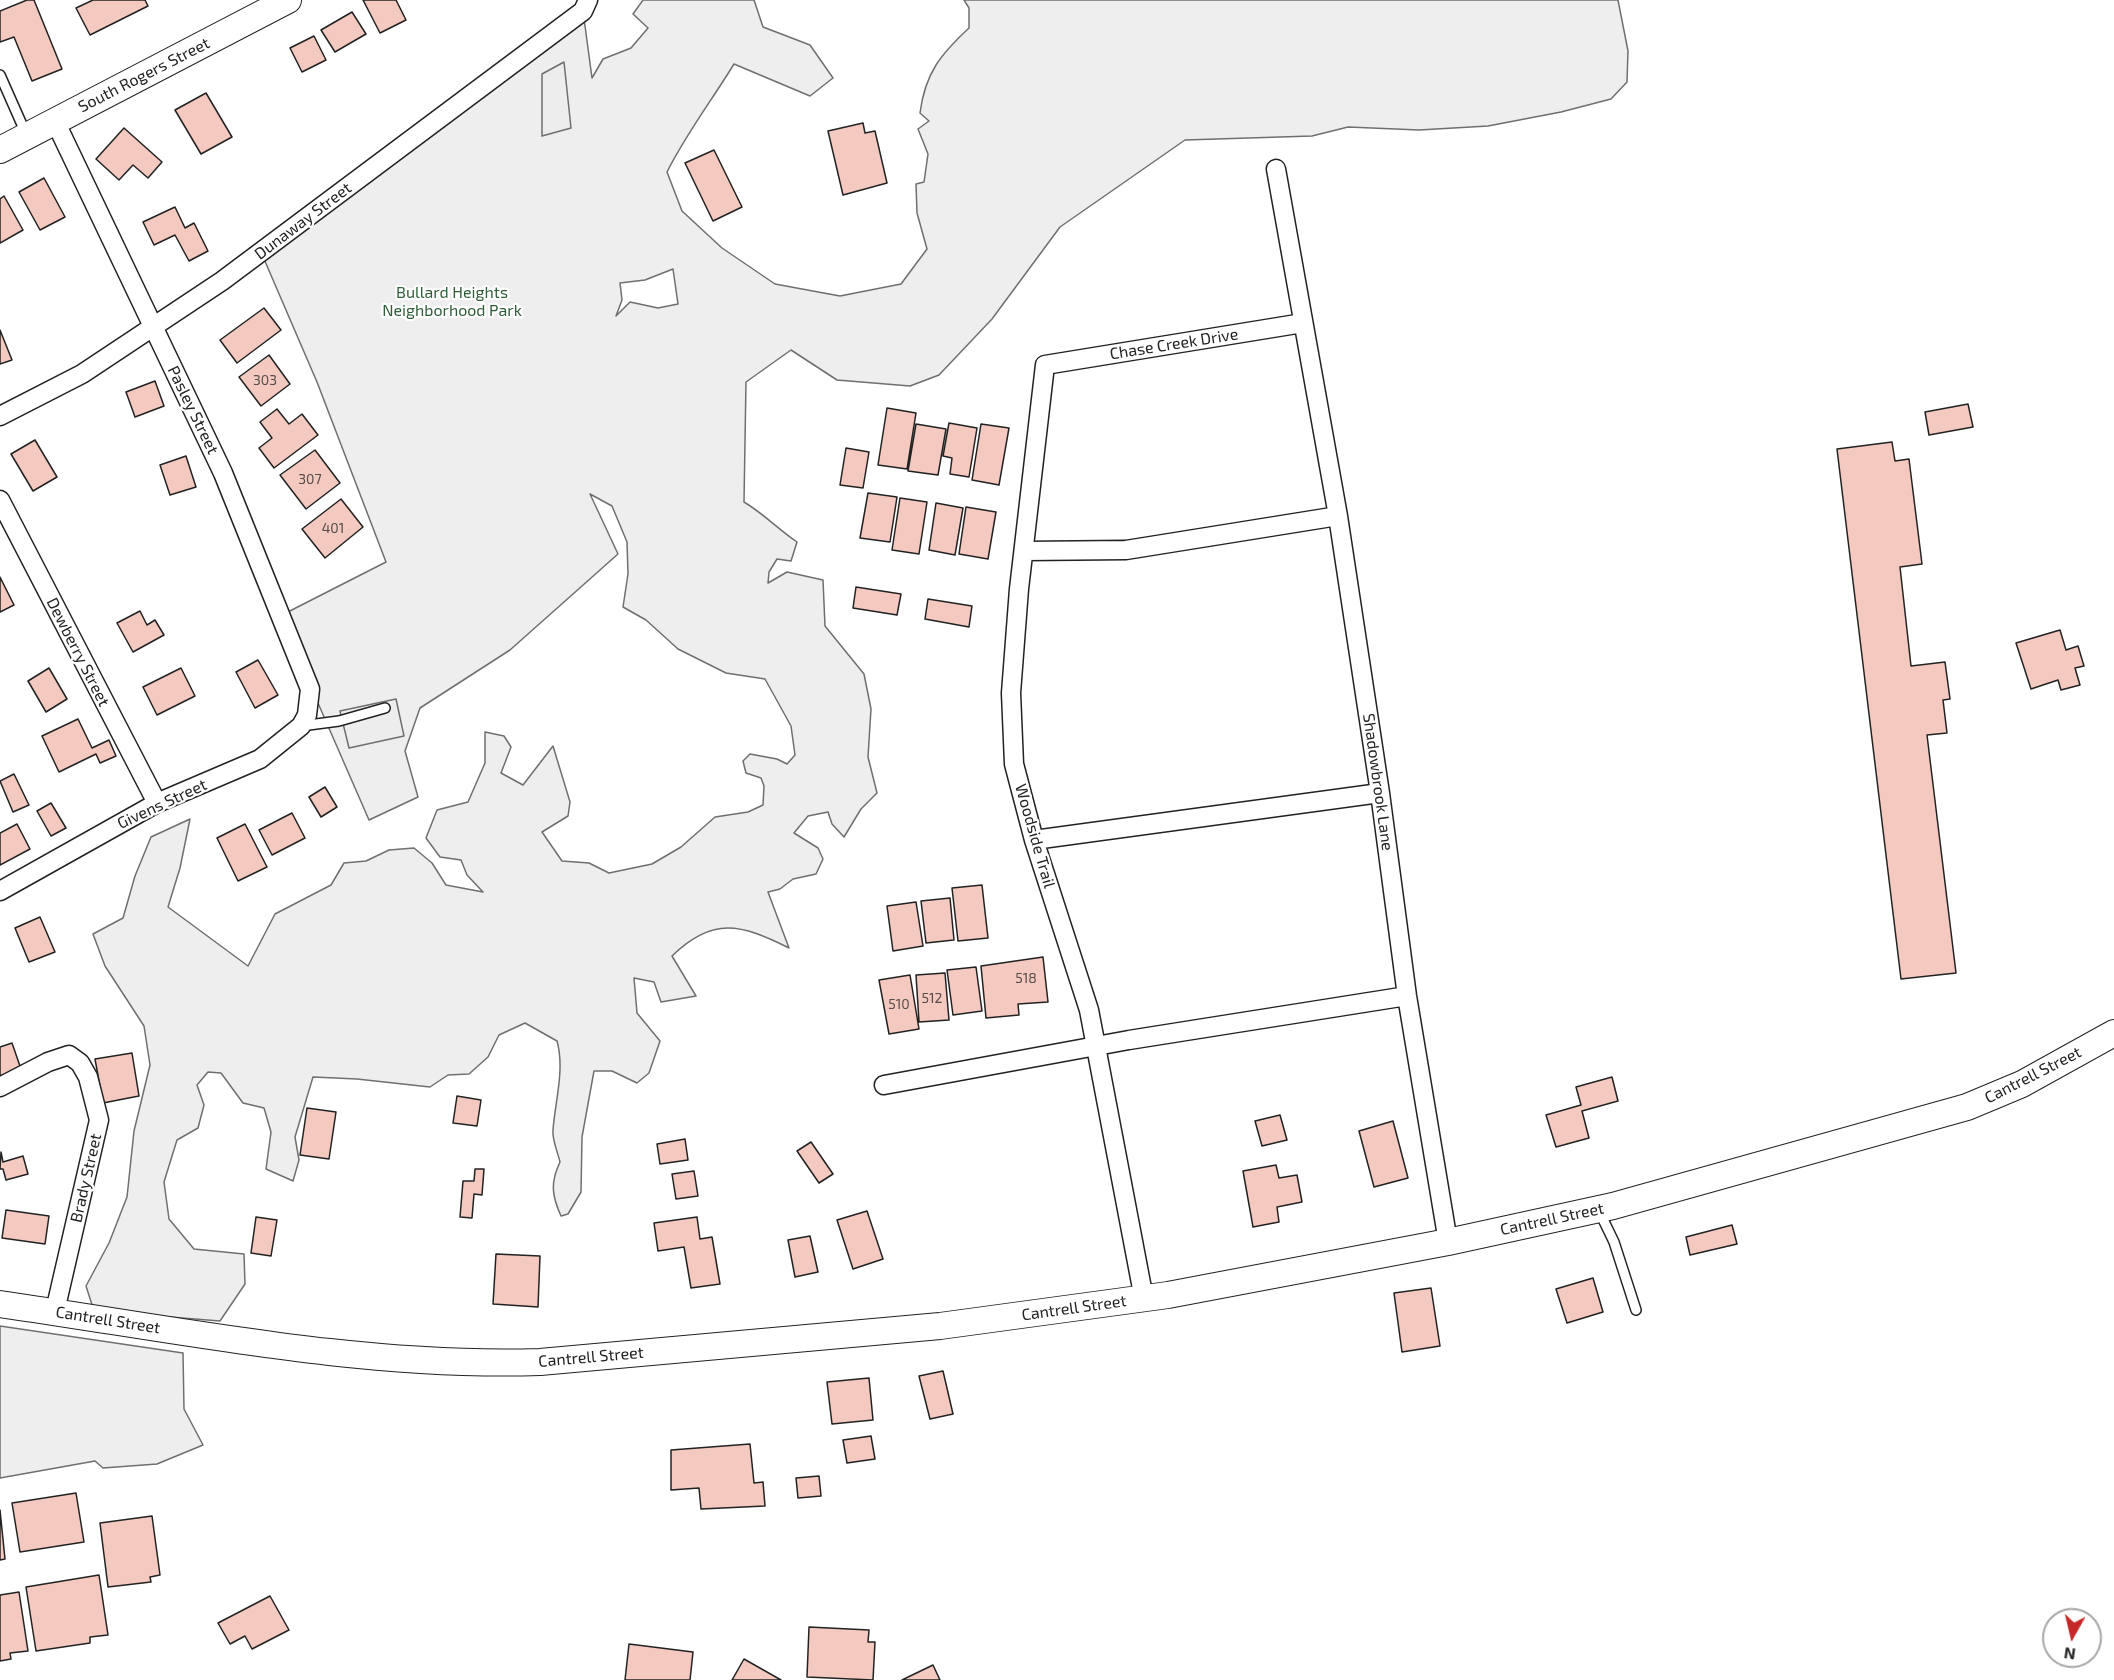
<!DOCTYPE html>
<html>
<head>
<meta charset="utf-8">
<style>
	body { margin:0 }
	#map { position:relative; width:2114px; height:1680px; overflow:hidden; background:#fff; font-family:"Exo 2",sans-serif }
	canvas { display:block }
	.north { position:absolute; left:2042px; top:1608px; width:60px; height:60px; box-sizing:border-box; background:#fff; border:2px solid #a7a7a7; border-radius:50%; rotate:188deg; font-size:16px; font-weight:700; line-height:24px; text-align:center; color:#222 }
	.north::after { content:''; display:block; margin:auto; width:21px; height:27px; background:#c62828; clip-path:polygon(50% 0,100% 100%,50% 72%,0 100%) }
</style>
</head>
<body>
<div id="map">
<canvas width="2114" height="1680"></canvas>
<div class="north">N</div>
</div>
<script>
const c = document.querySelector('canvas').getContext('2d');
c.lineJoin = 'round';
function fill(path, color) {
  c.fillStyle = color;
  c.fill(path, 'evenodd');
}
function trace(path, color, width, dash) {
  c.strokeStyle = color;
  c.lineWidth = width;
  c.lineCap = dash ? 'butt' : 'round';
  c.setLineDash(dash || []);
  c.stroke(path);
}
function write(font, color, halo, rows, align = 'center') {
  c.font = font + ' "Exo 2",sans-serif';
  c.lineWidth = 4.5;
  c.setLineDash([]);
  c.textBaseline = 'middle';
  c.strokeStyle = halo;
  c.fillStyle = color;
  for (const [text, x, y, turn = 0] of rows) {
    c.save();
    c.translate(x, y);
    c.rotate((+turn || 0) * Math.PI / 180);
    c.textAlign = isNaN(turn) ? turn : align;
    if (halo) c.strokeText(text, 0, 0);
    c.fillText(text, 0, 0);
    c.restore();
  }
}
const green = new Path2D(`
	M643,0h111l9,27 47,18 23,33 -23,18 -76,-32c-22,36 -48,70 -67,108l15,39 40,37 53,36 65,12 61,-12 26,-35 -10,-36 -1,-29 8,-2 4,-28 -10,-25 11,-8 -9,-8c5,-40 21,-59 49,-85v-20l-5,-8h654l10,51 -1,31 -16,17 -50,13 -73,14 -69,4 -71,-3 -36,9 -127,4 -125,87 -68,92 -53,56 -29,11 -73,-6 -46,-30 -45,32 -2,120c20,12 34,27 53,40l-6,19 -14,-2 -8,13 -1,11 19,-11 36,8 2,46 39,48 7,35 -3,48 9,36 -16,16 -17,28 -12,-13 -4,-12 -20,4 -14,17 24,15 5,11 -7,15 -23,5 -13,10 -12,3 21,56c-48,-24 -76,-32 -117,8l24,40 -35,6 -7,-20 -20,-4 3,35 23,28 -11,32 -12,10 -25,-12h-18l-12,66 -1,55 -13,22 -7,2c-9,-20 -11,-33 -1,-54 -2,-9 -8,-22 -7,-32 2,-28 12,-61 4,-89l-32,-18 -26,12 -11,22 -19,17 -21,1 -18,12 -73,-8 -44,-2 -18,60 4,23 -6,21 -27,-12 5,-37 -7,-24 -21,-5 -22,-30 -13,-1 -11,13 7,20 -6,23 -21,12 -13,42 5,37 25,30 50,5 1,30 -25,37 -126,-10 -8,-25 23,-43 18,-46 7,-66 16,-66 -6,-39 -39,-60 -12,-32 30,-16 12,-42 16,-39 39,-18 -10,49 -12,39 80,59 27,-52 56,-29 13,-22 22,-2 23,-11 25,-2 18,15 14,22 37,7 -16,-17 -6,-15 -21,-3 -14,-19 11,-28 31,-8 17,-39v-31l19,4 7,11 -10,26 22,12 30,-39 17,56 -2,14 -26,16 20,29 27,2 20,10 43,-9 29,-17 34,-30 33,-5 15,-7 1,-19 -3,-8 -15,-5 -3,-12 7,-7 27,5 10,5 8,-9 -4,-29 -26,-47 -39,-6 -48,-24 -32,-29 -23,-13 5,-33 -1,-32 -15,-36 -22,-12 28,60 -108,96 -90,58 -15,43 13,46 -49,23 -89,-204 106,-54 -69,-180 -56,-130 322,-241 9,67 11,-19 28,-11 17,-20 -15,-14zM673,269l5,35 -20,4 -28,-6 -14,14 6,-16 -2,-17 25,-3z
	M0,1326l183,27 1,56 19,36 -46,19 -54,4 -8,-7 -95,17z`);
fill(green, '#eee');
trace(green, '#6f6f6f', 1.5);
const parking = new Path2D(`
	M564,62l7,66 -29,8v-62z
	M396,699l8,37 -55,12 -9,-37z`);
fill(parking, '#ededed');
trace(parking, '#6f6f6f', 1.5);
const building = new Path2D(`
	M27,0h7l28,69 -30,12 -18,-44 -14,5v-31z
	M93,0h52l3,6 -58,29 -14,-27z
	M363,0h33l10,20 -26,13z
	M352,12l14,22 -31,18 -14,-22z
	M314,36l12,24 -24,12 -12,-24z
	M206,93l26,44 -31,17 -26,-44z
	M863,123l2,10 10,-2 12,52 -44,12 -15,-64z
	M124,128l38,34 -14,16 -15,-13 -14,15 -23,-21z
	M714,150l28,57 -29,14 -28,-58z
	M44,178l21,39 -25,13 -21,-38z
	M4,196l19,34 -23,13v-44z
	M175,207l10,21 9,-5 14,28 -19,10 -14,-26 -21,10 -11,-23z
	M264,308l17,22 -44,33 -17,-23z
	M0,330l12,30 -12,4z
	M269,355l21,29 -29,22 -22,-29z
	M155,381l9,25 -29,11 -9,-25z
	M1968,404l5,23 -44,8 -4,-23z
	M887,408l29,5 -9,56 -29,-4z
	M277,409l12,15 13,-10 16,21 -44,33 -15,-20 13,-10 -12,-16z
	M949,423l28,5 -8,49 -19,-3 2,-16 -9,-2z
	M916,424l30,5 -8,46 -30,-4z
	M981,424l28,4 -10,57 -27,-5z
	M35,440l22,37 -24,14 -22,-37z
	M1892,442l3,19 14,-2 13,105 -22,3 11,99 34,-4 5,37 -7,1 4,33 -20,2 29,238 -55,6 -64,-530z
	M846,448l23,4 -6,36 -23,-3z
	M315,450l25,33 -34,26 -26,-34z
	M186,456l10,31 -26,8 -10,-30z
	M868,493l29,4 -7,45 -30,-4z
	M900,498l27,4 -8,52 -27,-4z
	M341,499l22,28 -38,31 -23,-29z
	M936,503l27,5 -8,47 -26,-5z
	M966,507l30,5 -8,47 -29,-5z
	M0,577l14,28 -14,7z
	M856,587l45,7 -4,21 -44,-7z
	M928,599l44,7 -3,21 -44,-8z
	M140,611l7,14 8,-5 9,15 -31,17 -16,-29z
	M2060,630l6,20 12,-4 6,20 -9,2 5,17 -19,5 -3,-10 -27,9 -15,-46z
	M258,660l20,35 -23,13 -19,-36z
	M49,668l18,31 -21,13 -18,-31z
	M181,668l14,28 -38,19 -14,-28z
	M78,719l14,29 17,-8 7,16 -16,7 -4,-9 -37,18 -17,-36z
	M14,774l15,31 -16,7 -13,-31z
	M325,787l12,20 -16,10 -12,-20z
	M51,803l15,25 -15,8 -14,-25z
	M292,813l13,25 -33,17 -13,-25z
	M17,824l13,25 -30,16v-32z
	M245,824l22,43 -29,14 -21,-43z
	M982,885l6,53 -30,3 -6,-53z
	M950,898l4,42 -28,3 -5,-42z
	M916,902l7,44 -30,5 -6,-45z
	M40,917l15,35 -26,10 -14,-34z
	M1043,957l5,45 -30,2 1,11 -33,3 -5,-52z
	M976,967l6,44 -29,4 -6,-45z
	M945,973l4,47 -30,2 -3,-47z
	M910,975l9,54 -30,5 -10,-54z
	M12,1043l9,26 -21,7v-29z
	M132,1053l7,43 -36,7 -8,-44z
	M1612,1077l6,24 -36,10 7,27 -33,9 -10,-32 35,-10 -5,-18z
	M457,1096l24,4 -4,26 -24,-3z
	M307,1108l29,4 -7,47 -29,-4z
	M1280,1115l7,25 -25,6 -7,-25z
	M1393,1121l15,57 -34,9 -15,-56z
	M685,1139l3,21 -28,4 -3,-20z
	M811,1142l22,32 -14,9 -22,-32z
	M1,1152l2,10 20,-6 5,18 -22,6 -3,-11h-3z
	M1276,1165l3,13 18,-3 5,27 -25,5 2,15 -26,5 -10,-56z
	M475,1169h9l-2,26 -8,-1 -2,24 -12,-1 3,-36h11z
	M694,1171l4,25 -22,3 -4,-25z
	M6,1210l43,6 -4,28 -43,-6z
	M867,1211l16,48 -30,10 -16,-49z
	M256,1217l21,3 -6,36 -20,-3z
	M697,1217l3,22 12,-2 8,47 -29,4 -7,-41 -26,4 -4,-28z
	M1732,1225l5,19 -47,11 -4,-18z
	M810,1236l8,36 -23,5 -7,-37z
	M496,1254l44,2 -2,51 -45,-3z
	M1593,1278l10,34 -36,11 -11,-34z
	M1431,1288l9,58 -38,6 -8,-59z
	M943,1371l10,43 -23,5 -11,-43z
	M869,1378l4,42 -41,4 -5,-42z
	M871,1436l4,23 -28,4 -4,-23z
	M750,1444l4,39 9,-1 2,24 -64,3 -2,-21 -28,2v-40z
	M819,1476l2,20 -23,2 -2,-20z
	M76,1493l8,49 -64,10 -8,-49z
	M0,1510l5,49 -5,1z
	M152,1516l8,59 -10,2 1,5 -43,5 -8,-64z
	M99,1575l9,60 -18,2v6l-54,8 -10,-64z
	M19,1592l9,59 -18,2 1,6 -11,2v-66z
	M270,1596l19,34 -37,19 -7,-13 -15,8 -12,-21z
	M809,1627l60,3 -1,12h7l-2,38 -66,-3z
	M629,1644l64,8 -3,28h-65z
	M744,1659l37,21h-49z
	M933,1665l7,15h-38z`);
fill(building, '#f3c9c0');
trace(building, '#222', 1.5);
const lane = new Path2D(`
	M0,75l27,61
	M301,726l38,-5 46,-13
	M1599,1211l15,31 22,68`);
const street = new Path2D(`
	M1276,169l62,347 42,277 27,203 41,246
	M0,416l82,-42 140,-93 361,-270 5,-11
	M0,500l157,303
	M1025,551l101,-1 212,-34
	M1034,840l346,-47
	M0,891l157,-88 103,-44 41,-33 6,-11 3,-26 -87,-216 -168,-352
	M884,1085l245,-45 278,-44
	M0,1087l48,-25 21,-7 11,8 8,14 11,43 -44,191
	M1144,1299l-55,-289 -55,-170 -20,-76 -3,-71 8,-104 26,-224 258,-42`);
const secondary = new Path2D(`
	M0,150l288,-150
	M0,1304c176,25 362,64 540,58l400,-36 228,-31 280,-53 165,-36 354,-99 55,-23 92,-51`);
trace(lane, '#222', 12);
trace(street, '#222', 21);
trace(secondary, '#222', 28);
trace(lane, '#fff', 9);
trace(street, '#fff', 18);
trace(secondary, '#fff', 26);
write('14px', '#564c4a', null, [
	["303",265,380],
	["307",310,479],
	["401",333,528],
	["518",1026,978],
	["512",932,998],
	["510",899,1004]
]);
write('16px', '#222', '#fff', [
	["South Rogers Street",144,75,-27],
	["Dunaway Street",303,221,-37],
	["Chase Creek Drive",1174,344,-9],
	["Pasley Street",193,410,64],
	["Dewberry Street",78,652,63],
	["Shadowbrook Lane",1378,782,82],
	["Givens Street",162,804,-25],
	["Woodside Trail",1035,836,74],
	["Cantrell Street",2033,1075,-27],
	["Brady Street",86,1178,-77],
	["Cantrell Street",1552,1219,-12],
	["Cantrell Street",1074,1308,-8],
	["Cantrell Street",108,1320,9],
	["Cantrell Street",591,1357,-5]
]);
write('16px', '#2f5e38', '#fff', [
	["Bullard Heights",452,293],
	["Neighborhood Park",452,311]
]);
</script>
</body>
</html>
